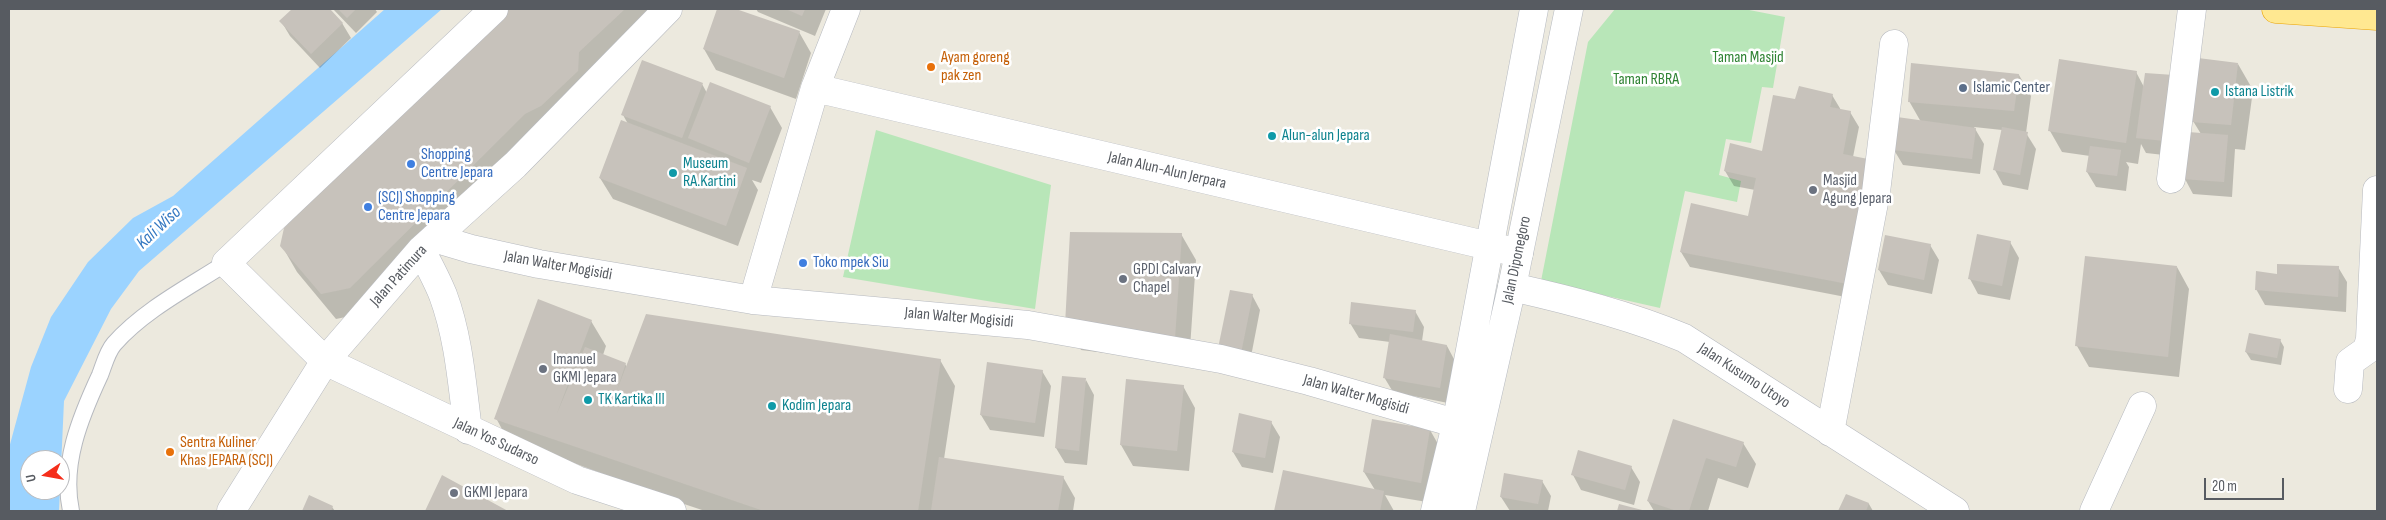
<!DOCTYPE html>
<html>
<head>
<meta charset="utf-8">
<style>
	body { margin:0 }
	#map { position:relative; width:2386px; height:520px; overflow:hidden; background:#ece9de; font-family:"Sofia Sans Condensed",sans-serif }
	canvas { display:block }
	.frame { position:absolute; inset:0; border:10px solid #575b61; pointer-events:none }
	.north { position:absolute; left:20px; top:450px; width:50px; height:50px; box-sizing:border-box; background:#fff; border:1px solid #bcbdc0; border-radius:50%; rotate:258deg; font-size:14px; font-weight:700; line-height:20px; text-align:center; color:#575b61 }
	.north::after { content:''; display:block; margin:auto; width:18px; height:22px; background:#f52e1b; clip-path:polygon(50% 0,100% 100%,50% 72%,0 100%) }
	.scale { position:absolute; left:2204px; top:478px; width:80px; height:22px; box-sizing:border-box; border:2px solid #575b61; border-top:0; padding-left:6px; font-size:15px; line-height:18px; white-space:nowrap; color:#575b61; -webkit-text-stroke:4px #fff; paint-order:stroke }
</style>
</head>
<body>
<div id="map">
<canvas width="2386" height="520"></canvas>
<div class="frame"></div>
<div class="north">U</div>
<div class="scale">20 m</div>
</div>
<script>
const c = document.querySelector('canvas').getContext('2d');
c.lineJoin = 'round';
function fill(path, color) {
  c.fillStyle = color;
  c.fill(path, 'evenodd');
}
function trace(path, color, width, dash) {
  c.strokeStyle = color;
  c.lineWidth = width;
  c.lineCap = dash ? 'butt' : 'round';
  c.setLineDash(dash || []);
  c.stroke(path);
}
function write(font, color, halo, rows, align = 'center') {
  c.font = font + ' "Sofia Sans Condensed",sans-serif';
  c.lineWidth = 5;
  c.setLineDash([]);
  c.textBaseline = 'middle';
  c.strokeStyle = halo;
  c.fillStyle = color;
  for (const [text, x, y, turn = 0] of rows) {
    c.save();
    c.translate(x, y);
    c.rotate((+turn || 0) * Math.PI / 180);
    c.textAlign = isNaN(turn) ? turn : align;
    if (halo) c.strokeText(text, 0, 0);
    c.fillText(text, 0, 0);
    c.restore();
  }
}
fill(new Path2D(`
	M1615,9h129l41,8 -12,71 -11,-1 -11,56 -25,-4 -7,36 22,6 -4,21 -52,-11 -25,117 -119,-27 47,-239z
	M876,130l175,55 -16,124 -192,-32z`), '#b8e6b8');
fill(new Path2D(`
	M385,9h57l-303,262 -28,38 -47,92 -5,110h-50v-63l22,-81 20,-50 37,-55 45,-44 40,-22zM30,460h30v30h-30z`), '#9bd3ff');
fill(new Path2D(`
	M294,9h34l14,14 9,15 -31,30 -30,-32 -9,-15z
	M333,9h42l2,3 -21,21z
	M499,9h167l-301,304 -29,6 -39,-47 -15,-26z
	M718,9h15l66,23 12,21 -15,46 -80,-29 -12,-21z
	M756,9h70l-11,27 -57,-24z
	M2238,64l15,26 -8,60 -10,-1 -3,48 -39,-3 -8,-15 16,-45 -8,-13z
	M2136,72l8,15 29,69 -27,-3 -5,-9 -3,20 -12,-2 3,5 -3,24 -30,-4 -9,-15 3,-16 -28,-4 -12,-21z
	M2019,75l12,21 -5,37 10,16 -8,41 -25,-5 -8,-15 7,-40 -28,-3 10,17 -4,30 -77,-9 -9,-15 27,-28 -12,-21z
	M702,84l5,9 63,14 12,21 -21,55 -9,-3 6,10 -20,56 -125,-47 -13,-21 28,-54 -5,-9z
	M1832,95l9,15 9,2 9,15 -6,30 3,142 -166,-32 -9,-15 68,-35 6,-27 -21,-4 -9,-15 38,-19 33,-52z
	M1181,234l15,26 -7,103 -108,-13 -15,-25z
	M2010,242l9,16 -9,42 -32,-6 -8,-15z
	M1930,245l9,15 -7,34 -44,-9 -9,-15z
	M2177,267l12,22 -10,88 -90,-10 -12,-21z
	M2338,267l9,15 -1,30 -81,-7 -9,-16 22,-14z
	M1252,295l8,15 -12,62 -21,-4z
	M1415,311l9,16 -2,14 25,5 8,15 -7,42 -55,-11 -9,-15 6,-35 -31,-4 -9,-15z
	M591,321l15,25 -3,9 22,9 2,3 313,-7 15,26 -11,73 119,18 12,21 -2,13h-368l-96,-32 -3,-4 -43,-16 -53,-15 -14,-26z
	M2280,340l4,7 -3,18 -30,-5 -5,-8z
	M1042,371l9,15 -7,51 -54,-7 -9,-15z
	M1086,380l8,15 -7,70 -22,-2 -9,-15z
	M1183,386l12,22 -6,63 -56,-5 -12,-21z
	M1673,421l70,22 13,21 -8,24 -30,-10 -10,33h-54l-6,-10z
	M1271,422l9,15 -7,36 -31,-6 -9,-15z
	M1430,430l12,21 -9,52 -48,-8 9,16h-119l9,-40 91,19 -11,-18z
	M1631,467l9,15 -6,23 -53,-15 -8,-15z
	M443,477l63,34h-80z
	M1542,481l9,15 -3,15h-38l-9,-14z
	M1846,495l23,9 4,7h-34z
	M310,497l22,10 3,4h-32z`), '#0003');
fill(new Path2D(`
	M292,9h38l13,14 -32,31 -32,-33z
	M338,9h18l-9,9z
	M497,9h128l-46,43 -1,19 -37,35 -16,8 -175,174 -29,6 -41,-48 4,-18 12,-14z
	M717,9h19l64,22 -16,47 -81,-29z
	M786,9h19l-3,7z
	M2198,58l40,5 -7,62 -39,-3z
	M2059,59l78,12 -11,72 -78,-12z
	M642,60l61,23 -21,55 -61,-23z
	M1911,63l108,11 -5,37 -106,-9z
	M2145,73l29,2 -9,66 -29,-3z
	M710,82l61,24 -22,57 -61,-25z
	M1799,86l34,8 -3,13 21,4 -8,43 35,7 -30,123 -168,-32 11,-49 57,13 8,-38 -32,-7 6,-28 32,8 11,-56 22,4z
	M1897,117l79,11 -4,31 -79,-9z
	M621,120l126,48 -21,58 -127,-48z
	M2002,127l26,5 -8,43 -27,-5z
	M2188,132l40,3 -4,47 -41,-3z
	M2090,146l31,4 -4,26 -31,-4z
	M1070,232l112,1 -7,105 -110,-13z
	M1977,234l34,7 -9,45 -34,-7z
	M1885,235l46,9 -7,36 -46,-10z
	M2085,256l92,10 -9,91 -93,-11z
	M2277,264l62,2 -1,31 -83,-7 1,-19 21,3z
	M1230,290l23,4 -13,64 -23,-5z
	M538,299l54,21 -36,96 29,-69 41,16 -10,30 30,-79 295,45 -23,152h-154l-270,-92z
	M1351,302l65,8 -3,22 -64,-8z
	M2249,333l32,6 -4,19 -32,-6z
	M1390,334l57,11 -7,43 -57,-10z
	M987,362l56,8 -8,53 -55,-8z
	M1062,376l24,2 -7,73 -24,-3z
	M1126,379l58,6 -7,66 -57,-6z
	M1239,413l33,8 -7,37 -33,-6z
	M1372,419l58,10 -9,54 -58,-11z
	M1673,419l71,23 -8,25 -30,-9 -17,53h-12l-30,-10z
	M1578,450l54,16 -7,24 -54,-15z
	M939,457l125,19 -6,35h-127z
	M1283,470l101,21 -4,20h-106z
	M1504,473l39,7 -5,24 -38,-7z
	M442,475l66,36h-83z
	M1846,494l23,9 -3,8h-28z
	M309,495l24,11 -2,5h-29z
	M1619,504l27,7h-29z`), '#c7c2bb');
const service = new Path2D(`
	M71,511c-10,-47 9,-93 29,-136 4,-10 7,-23 14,-31 30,-34 75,-57 112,-81`);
const minor = new Path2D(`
	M2171,179l21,-170
	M1512,287c58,13 117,28 172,51l271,173
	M2348,389l2,-27 17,-12 3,-11 7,-149
	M1830,432l46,-240 18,-148
	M2094,511l48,-105`);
const tertiary = new Path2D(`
	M494,9l-268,254 99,98 252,119 95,31
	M815,88l704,165
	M434,238l37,11 68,15 214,36 275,25 193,34 88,22 170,49
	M421,250c8,15 16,30 22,45 16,43 19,90 25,135
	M753,300l62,-212 31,-79
	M231,511l94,-150 96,-111 94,-85 153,-156`);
const secondary = new Path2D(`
	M1435,511l21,-86 78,-416
	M1461,511l51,-224 57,-278`);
const trunk = new Path2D(`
	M2276,9l101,7`);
trace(service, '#b6b9bf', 18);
trace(minor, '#b6b9bf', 29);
trace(tertiary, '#b6b9bf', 29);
trace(secondary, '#b7bbc2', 29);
trace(trunk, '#eaa200', 29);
trace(service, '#fff', 16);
trace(minor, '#fff', 28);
trace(tertiary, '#fff', 28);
trace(secondary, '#fff', 28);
trace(trunk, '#ffe891', 28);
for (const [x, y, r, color] of [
	[931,67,5,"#e8710a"],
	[1963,88,5,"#5c6f8a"],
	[2215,92,5,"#0f9aa8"],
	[1272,136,5,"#0f9aa8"],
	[411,164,5,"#3f7fe0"],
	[673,173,5,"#0f9aa8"],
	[1813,190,5,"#6b7280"],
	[368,207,5,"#3f7fe0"],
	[803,263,5,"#3f7fe0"],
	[1123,279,5,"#6b7280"],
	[543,369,5,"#6b7280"],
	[588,400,5,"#0f9aa8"],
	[772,406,5,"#0f9aa8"],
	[170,452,5,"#e8710a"],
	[454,493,5,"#6b7280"]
]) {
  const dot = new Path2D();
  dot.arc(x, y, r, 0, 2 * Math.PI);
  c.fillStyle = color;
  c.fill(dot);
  trace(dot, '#fff', 2);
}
write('16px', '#c56008', '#fff', [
	["Ayam goreng",941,58],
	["pak zen",941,76],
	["Sentra Kuliner",180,443],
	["Khas JEPARA (SCJ)",180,461]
], 'left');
write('16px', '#2e8232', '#fff', [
	["Taman Masjid",1748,58],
	["Taman RBRA",1646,80]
]);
write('16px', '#4e5e75', '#fff', [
	["Islamic Center",1973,88]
], 'left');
write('16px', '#0d838f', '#fff', [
	["Istana Listrik",2225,92],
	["Alun-alun Jepara",1282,136],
	["Museum",683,164],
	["RA.Kartini",683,182],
	["TK Kartika III",598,400],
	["Kodim Jepara",782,406]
], 'left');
write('16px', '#366cbe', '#fff', [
	["Shopping",421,155],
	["Centre Jepara",421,173],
	["(SCJ) Shopping",378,198],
	["Centre Jepara",378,216],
	["Toko mpek Siu",813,263]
], 'left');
write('16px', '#575b61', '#fff', [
	["Jalan Alun-Alun Jerpara",1167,171,13],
	["Jalan Diponegoro",1517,260,-78],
	["Jalan Walter Mogisidi",558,266,10],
	["Jalan Patimura",399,276,-48],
	["Jalan Walter Mogisidi",959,318,5],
	["Jalan Kusumo Utoyo",1744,376,33],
	["Jalan Walter Mogisidi",1356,395,16],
	["Jalan Yos Sudarso",496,442,25]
]);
write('16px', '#5b616d', '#fff', [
	["Masjid",1823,181],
	["Agung Jepara",1823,199],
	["GPDI Calvary",1133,270],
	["Chapel",1133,288],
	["Imanuel",553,360],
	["GKMI Jepara",553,378],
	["GKMI Jepara",464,493]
], 'left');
write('italic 18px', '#3478c1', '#fff', [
	["Kali Wiso",159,228,-43]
]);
</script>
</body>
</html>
